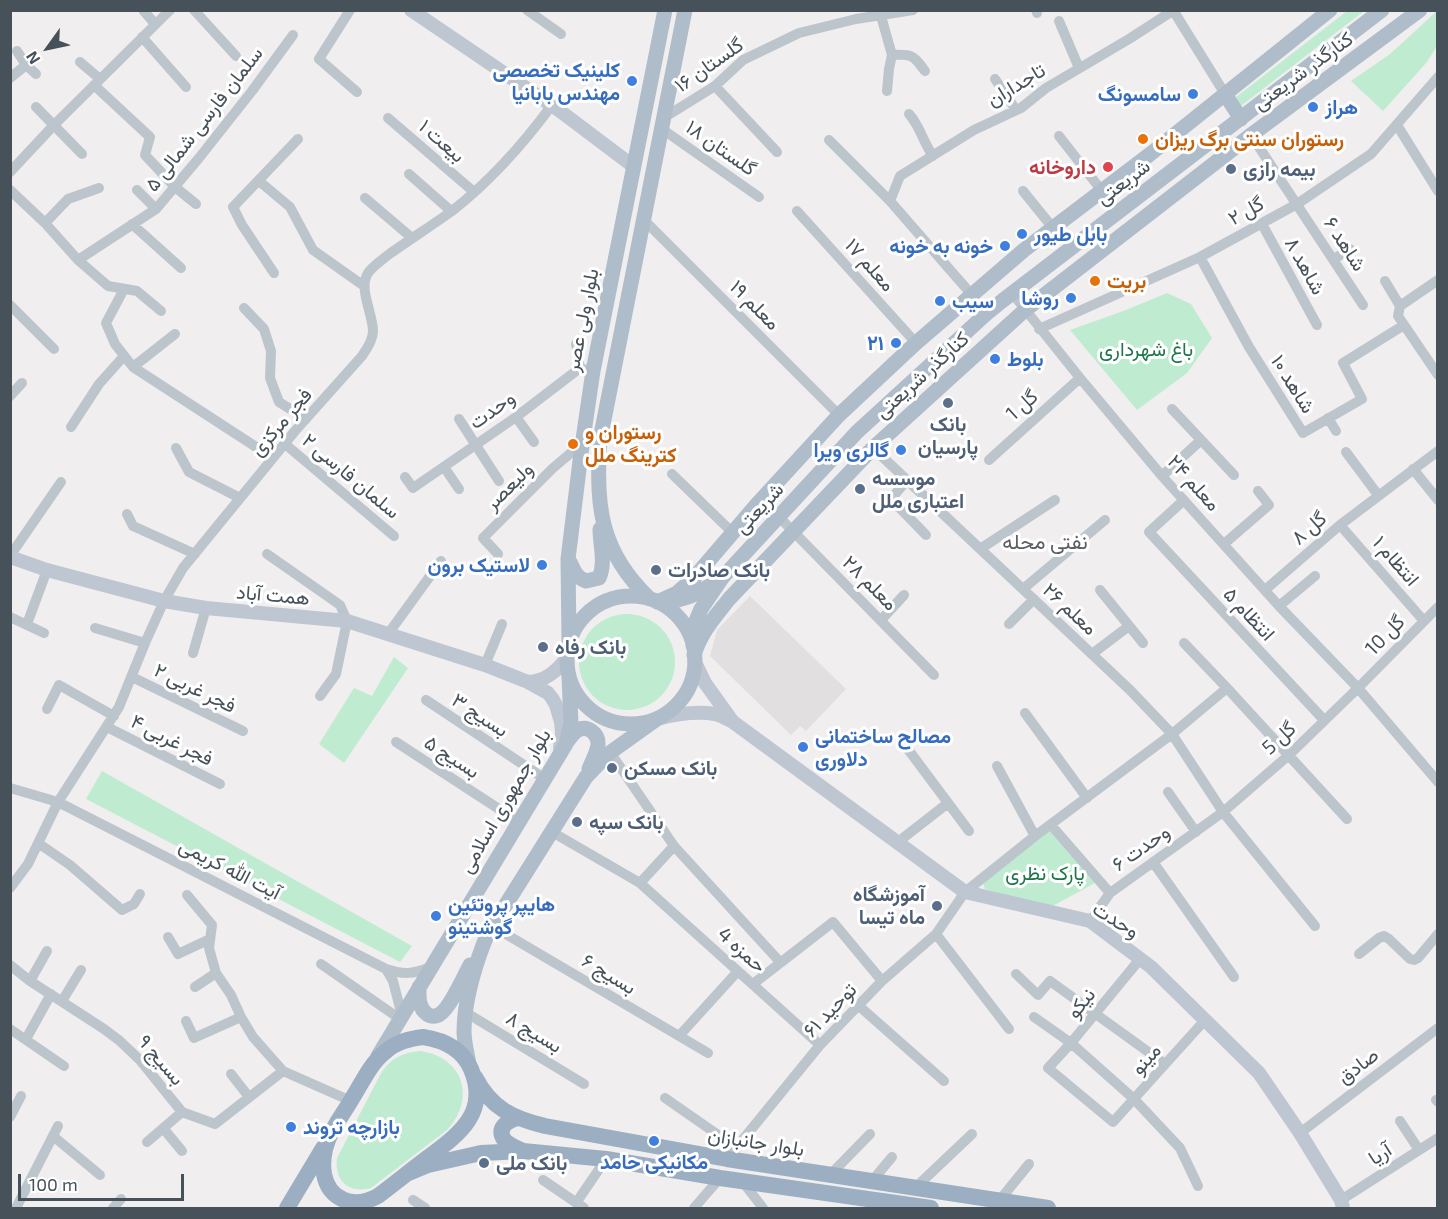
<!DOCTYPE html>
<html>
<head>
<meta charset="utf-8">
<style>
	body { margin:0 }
	#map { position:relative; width:1448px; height:1219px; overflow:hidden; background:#f0eeee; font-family:"Exo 2",sans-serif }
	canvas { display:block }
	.frame { position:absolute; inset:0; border:12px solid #47515a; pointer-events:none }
	.north { position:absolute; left:18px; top:18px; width:60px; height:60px; -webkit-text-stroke:4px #fff; paint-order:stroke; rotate:237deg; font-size:16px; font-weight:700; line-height:24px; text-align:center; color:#47515a }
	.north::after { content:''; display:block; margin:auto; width:21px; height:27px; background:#47515a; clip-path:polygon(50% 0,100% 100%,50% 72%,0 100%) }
	.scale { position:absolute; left:18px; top:1174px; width:166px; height:27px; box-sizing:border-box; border:3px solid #47515a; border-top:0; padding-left:8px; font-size:18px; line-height:21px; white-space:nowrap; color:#47515a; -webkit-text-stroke:4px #fff; paint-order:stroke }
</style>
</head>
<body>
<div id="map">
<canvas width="1448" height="1219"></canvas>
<div class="frame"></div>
<div class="north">N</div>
<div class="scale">100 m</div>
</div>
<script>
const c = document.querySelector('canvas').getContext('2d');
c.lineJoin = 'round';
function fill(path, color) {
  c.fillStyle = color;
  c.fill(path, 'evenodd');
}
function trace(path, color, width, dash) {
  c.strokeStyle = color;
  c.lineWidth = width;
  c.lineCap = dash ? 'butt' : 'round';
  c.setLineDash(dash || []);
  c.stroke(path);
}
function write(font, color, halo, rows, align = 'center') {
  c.font = font + ' "Exo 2",Vazirmatn,sans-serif';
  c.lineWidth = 6;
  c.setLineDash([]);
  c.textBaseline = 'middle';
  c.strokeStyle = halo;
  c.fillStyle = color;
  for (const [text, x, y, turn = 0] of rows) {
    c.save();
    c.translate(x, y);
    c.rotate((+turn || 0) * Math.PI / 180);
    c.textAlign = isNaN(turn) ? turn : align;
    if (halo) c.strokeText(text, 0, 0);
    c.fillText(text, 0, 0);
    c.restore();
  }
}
fill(new Path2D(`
	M750,596l96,93 -40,42 -6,-5 -9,9 -81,-79 7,-26z`), '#e1dfdf');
fill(new Path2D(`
	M1347,11h17l-127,98 -6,-8z
	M1437,11v35l-10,16 -44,49 -32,-30 39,-27z
	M1167,293l24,11 21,34 -25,35 -50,37 -67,-80 56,-20z
	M579 662a48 48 0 1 1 96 0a48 48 0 1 1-96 0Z
	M394,657l14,11 -64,95 -25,-19 35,-56 18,8z
	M102,771l310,175 -12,16 -314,-163z
	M1049,830l46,53 -46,25 -64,-19 -2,-6z
	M420,1051c43,6 57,47 27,79l-76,58c-22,6 -37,-7 -34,-30l41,-79c9,-18 21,-26 42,-28z`), '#bfecd0');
trace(new Path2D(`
	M143,10l12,14
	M194,10l42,46
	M350,10l-31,49 38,33
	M527,10l34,24
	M1036,10l1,3
	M1173,10l52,84
	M881,16l11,39 -3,14 -2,22
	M1059,21l20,47
	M142,37l44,50
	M17,51l9,14 10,9
	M892,55c21,-1 21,0 33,16
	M80,62l20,17
	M10,78l16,-13
	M995,79l21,31
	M94,85l56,52 -5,18 30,32 21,17
	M715,86l62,66
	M36,107l46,47
	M909,114c11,12 14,28 24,42
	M665,117l50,-31 28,-26 56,-27 57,-14 57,-9
	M388,118l86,74
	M1397,125l41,66
	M662,129l97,68
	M1251,135l112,170
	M1059,136l43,55
	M829,140l61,61 82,94
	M10,172l44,-47 116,-115
	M409,174l42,37
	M259,181l31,26 23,43 51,36
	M10,190l35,33 33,37 30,26 29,5 24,20
	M137,190l19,19
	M1023,191l30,37
	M365,198l47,40
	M890,201l10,-25 74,-46 47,-22 25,-20 83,-49 45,-29
	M797,211l119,132
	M644,220l195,195
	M45,223l23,-24 31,-11
	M132,224l49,44
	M1262,224l55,101
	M1200,257l49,90 54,86 59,-34 -19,-36 61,-38
	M1334,259l16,-10
	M78,260l78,-51 43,-51 53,-67 41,-56
	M274,273l-32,-48 -9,-18 65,-68
	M1438,280l-38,26 -2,10 40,59
	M1385,281l15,25
	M124,289l-18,34 9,21 18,23 140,91
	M1012,293l68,85 82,98 117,130 79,82 80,94
	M10,305l44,44
	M244,308l20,21 7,22 -1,27 9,24 27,17
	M1039,329l161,-72 97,-53 74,-50 67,-77
	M576,344l4,24
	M133,367l42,-33
	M10,396l12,-13
	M1172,409l62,66
	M516,417l18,25
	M1328,418l8,13
	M459,419l40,62
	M71,427l28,-43 25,-28
	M285,444l109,92
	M176,448l13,24 51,26
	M873,448l257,242 42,44 51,78 92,114
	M1346,452l32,43
	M989,460l91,-82
	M444,467l15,22
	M1413,469l25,31
	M672,474l61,59
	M1162,476l39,-36
	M405,477l8,11 103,-71 64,-49 13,3
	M907,480l-16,19 35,36
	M1184,500l-35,32 175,188
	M127,514l6,12 62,28
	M779,517l155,158
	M1340,525l84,96
	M1224,544l45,-39 -11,-14
	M980,549l75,-49
	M267,554l73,51 7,16 -11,53 -16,22
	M498,554l-15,-16 70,-70 19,-16 9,1
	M10,556l51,-74
	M1023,589l82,-69
	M1100,590l43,53
	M1265,590l75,-65 98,-74
	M1279,606l36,-30
	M10,617l34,16
	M881,620l23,-25
	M27,624l20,-54
	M1009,624l25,-25
	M95,628l50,15
	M388,634l53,-73
	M1184,643l43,45 120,131
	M193,653l13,-45
	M1092,654l37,-28
	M485,665l17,-41
	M132,677l111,54
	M426,700l119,79
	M47,709l12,-24 55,31
	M1025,713l62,85
	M107,727l113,57
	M396,742l123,80
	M907,748l62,83
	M610,752l64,94 106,116
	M997,766l38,70
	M10,788l48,14 328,167c18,6 27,5 45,-2
	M1168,792l28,40
	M1051,825l59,68
	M552,832l88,51 180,162
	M898,842l50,-39
	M38,843l32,22 52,45 12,-6 6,-10
	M1153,862l81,115
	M640,883l34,-37
	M10,888l18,-24 30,-62 61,-95 26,-64 19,-42 19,-33 112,-137 67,-75c5,-7 11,-16 11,-25 0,-17 -15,-43 -5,-58 5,-7 13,-12 20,-18 21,-15 43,-29 64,-44 37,-29 72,-68 100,-106
	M187,895l25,30 -3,23 7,25 15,22 10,22 12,20 30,34 68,30
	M1090,921l20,-28 113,-81 66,-57 69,-67 80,-81
	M492,926l216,127
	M936,934l73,95
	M168,937l10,17 32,-15
	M1359,954l20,-16 5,-2 5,3 21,20 4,1 4,-2 20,-24
	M1140,959l-69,84 -23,25 65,54 92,-102
	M321,964l79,55
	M10,965l20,16 74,48 16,12 20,19 42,52 33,12 68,-53
	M386,969l7,12 9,35
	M1016,974l22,21 12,-14 115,83
	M30,981l17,-30
	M753,984l80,-62 49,59
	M195,987l21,-14
	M62,1001l19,-31
	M859,1006l85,75
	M465,1012l119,72
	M1034,1017l37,26 63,56 46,49 18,38
	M186,1021l8,17 47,-21
	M10,1029l54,37
	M679,1036l59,-65
	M26,1039l25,-45
	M231,1074l18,23
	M665,1098l72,50
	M1436,1100l2,2
	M10,1117l11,-21
	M1400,1121l19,29
	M163,1128l19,23
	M1300,1133l138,-105
	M53,1136l47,39
	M147,1142l35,-30
	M727,1159l93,-114 62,-64 54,-47 29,-42 70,-56 137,-102 55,-46
	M830,1175l40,-41
	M543,1180l41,28
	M742,1181l21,27
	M872,1181l20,-24
	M915,1188l57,-54
	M413,1200l12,8
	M1341,1200l97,-62
	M999,1201l30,-37
	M576,1203l30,-44
	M16,1208l42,-82
	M113,1208l8,-9
	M694,1208l26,-30`), '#bdc5cc', 10);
trace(new Path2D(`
	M411,10l149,101 73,55
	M10,557l37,13 117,31 42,7 141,13 138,44 43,17 20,11 4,5 4,7 5,17 1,10 -2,16
	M528,682c17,-1 28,-10 38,-23
	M657,719c19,-5 39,-8 58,-5 6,1 12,5 18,8l-28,-39 -11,-23
	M733,722l232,170 125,29 61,46 108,106 41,60 41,67 2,8`), '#bdc6d1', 14);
trace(new Path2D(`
	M1225,94l16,25
	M570,562c4,9 6,15 16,19l13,-3c7,-15 1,-33 1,-49
	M567 660a64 64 0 1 1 128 0a64 64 0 1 1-128 0Z
	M650,599c-50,-47 -55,-94 -50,-159l85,-430
	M657,602l20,-9 16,-14 66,-77 80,-87 77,-72 108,-93 125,-95 181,-145
	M671,602l20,-6 27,-15
	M569,641l-1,-82 13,-106 12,-82 72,-361
	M693,646l3,-25 5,-12 21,-31 135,-146 129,-118 16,-13 380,-291
	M694,655c7,-23 21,-38 35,-56l144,-151 152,-138 226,-175 169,-125
	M567,742c3,-4 6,-9 11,-12 10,-5 21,4 20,15 -1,8 -6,16 -9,24
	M419,987c0,9 -1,21 8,27 4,3 9,3 13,0 10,-6 24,-38 30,-49
	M378,1056l188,-312 5,-21 -2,-46
	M469,1064c-2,-11 -5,-22 -5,-33 0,-30 12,-70 24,-98l98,-156 22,-23 49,-35`), '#afbdcb', 15);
trace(new Path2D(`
	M423,1037c20,3 39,11 48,32 19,44 -13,66 -45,90 -16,12 -32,25 -48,37 -11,6 -22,9 -34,4 -24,-10 -24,-39 -16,-60 5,-14 18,-30 25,-43 10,-16 18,-34 32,-45 11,-10 23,-13 38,-15z
	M475,1077c16,31 37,41 70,49l182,33 321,49
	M518,1118c-8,2 -21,8 -15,20 3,6 14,10 20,13
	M409,1173l19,-8 53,-12 42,-2 83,8 114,19 211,30
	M287,1208l36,-60`), '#9caec2', 16);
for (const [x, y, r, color] of [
	[632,81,6,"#3f7fe0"],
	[1193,94,6,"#3f7fe0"],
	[1313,107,6,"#3f7fe0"],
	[1143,139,6,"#e8710a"],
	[1108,167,6,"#e0444e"],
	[1231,169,6,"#5c6f8a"],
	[1022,234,6,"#3f7fe0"],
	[1005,246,6,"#3f7fe0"],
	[1095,281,6,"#e8710a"],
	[1071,298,6,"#3f7fe0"],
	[940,301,6,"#3f7fe0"],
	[896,343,6,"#3f7fe0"],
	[995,359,6,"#3f7fe0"],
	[948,403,6,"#5c6f8a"],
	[573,444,6,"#e8710a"],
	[901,450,6,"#3f7fe0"],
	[860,489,6,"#5c6f8a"],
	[542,565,6,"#3f7fe0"],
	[656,570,6,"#5c6f8a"],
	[543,647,6,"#5c6f8a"],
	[803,747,6,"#3f7fe0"],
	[612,768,6,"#5c6f8a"],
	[577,822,6,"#5c6f8a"],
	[937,906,6,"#5c6f8a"],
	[436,916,6,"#3f7fe0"],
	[291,1127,6,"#3f7fe0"],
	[654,1141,6,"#3f7fe0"],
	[484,1163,6,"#5c6f8a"]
]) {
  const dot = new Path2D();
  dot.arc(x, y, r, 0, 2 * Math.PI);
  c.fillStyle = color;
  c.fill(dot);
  trace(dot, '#fff', 2);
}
write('20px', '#47515a', '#fff', [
	["گلستان ۱۶",709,65,-35],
	["کنارگذر شریعتی",1303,71,-36],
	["تاجداران",1016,85,-31],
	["سلمان فارسی شمالی ۵",204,119,-52],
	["بیعت ۱",442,141,41],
	["گلستان ۱۸",721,148,35],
	["شریعتی",1123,182,-37],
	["گل ۲",1246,211,-29],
	["شاهد ۶",1345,244,57],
	["معلم ۱۷",870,265,48],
	["شاهد ۸",1305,266,61],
	["معلم ۱۹",755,305,45],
	["بلوار ولی عصر",582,320,-79],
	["کنارگذر شریعتی",922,375,-42],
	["شاهد ۱۰",1293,384,58],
	["گل 1",1022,405,-42],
	["وحدت",492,410,-35],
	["فجر مرکزی",281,422,-49],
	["سلمان فارسی ۲",351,476,40],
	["معلم ۲۴",1194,483,48],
	["ولیعصر",509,486,-45],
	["شریعتی",759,508,-47],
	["گل ۸",1309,528,-41],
	["انتظام ۱",1396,561,49],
	["معلم ۲۸",870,583,45],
	["همت آباد",273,595,5],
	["معلم ۲۶",1070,609,43],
	["انتظام ۵",1249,614,47],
	["گل 10",1385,635,-46],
	["فجر غربی ۲",195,688,26],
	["بسیج ۳",480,715,33],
	["گل 5",1279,738,-43],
	["فجر غربی ۴",172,740,27],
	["بسیج ۵",452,757,33],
	["بلوار جمهوری اسلامی",505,801,-60],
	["وحدت ۶",1141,848,-35],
	["آیت الله کریمی",230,869,27],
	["وحدت",1116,920,32],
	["حمزه 4",742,950,42],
	["بسیج ۶",609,974,31],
	["نیکو",1081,1003,-51],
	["توحید ۶۱",830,1010,-46],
	["بسیج ۸",534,1032,31],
	["مینو",1146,1059,-48],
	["بسیج ۹",161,1060,49],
	["صادق",1358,1066,-37],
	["بلوار جانبازان",756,1142,9],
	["آریا",1380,1154,-33]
]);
write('bold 20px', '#366cbe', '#fff', [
	["کلینیک تخصصی",620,70],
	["مهندس بابانیا",620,93],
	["سامسونگ",1181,94],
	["هراز",1325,107,"left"],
	["بابل طیور",1034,234,"left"],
	["خونه به خونه",993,246],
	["روشا",1059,298],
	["سیب",952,301,"left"],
	["۲۱",884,343],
	["بلوط",1007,359,"left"],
	["گالری ویرا",889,450],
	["لاستیک برون",530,565],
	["مصالح ساختمانی",815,736,"left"],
	["دلاوری",815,759,"left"],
	["هایپر پروتئین",448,904,"left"],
	["گوشتینو",448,927,"left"],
	["بازارچه تروند",303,1127,"left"],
	["مکانیکی حامد",654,1162,"center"]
], 'right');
write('bold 20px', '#c56008', '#fff', [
	["رستوران سنتی برگ ریزان",1155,139],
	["بریت",1107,281],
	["رستوران و",585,432],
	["کترینگ ملل",585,455]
], 'left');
write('bold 20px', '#be3a42', '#fff', [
	["داروخانه",1096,167]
], 'right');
write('bold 20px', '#4e5e75', '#fff', [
	["بیمه رازی",1243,169],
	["بانک",948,424,"center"],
	["پارسیان",948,447,"center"],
	["موسسه",872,478],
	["اعتباری ملل",872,501],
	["بانک صادرات",668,570],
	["بانک رفاه",555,647],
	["بانک مسکن",624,768],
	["بانک سپه",589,822],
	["آموزشگاه",925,894,"right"],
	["ماه تیسا",925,917,"right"],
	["بانک ملی",496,1163]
], 'left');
write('20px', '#1d764a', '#fff', [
	["باغ شهرداری",1146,349],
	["پارک نظری",1045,873]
]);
write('21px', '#5b5e62', '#fff', [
	["نفتی محله",1045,542]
]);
</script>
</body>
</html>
